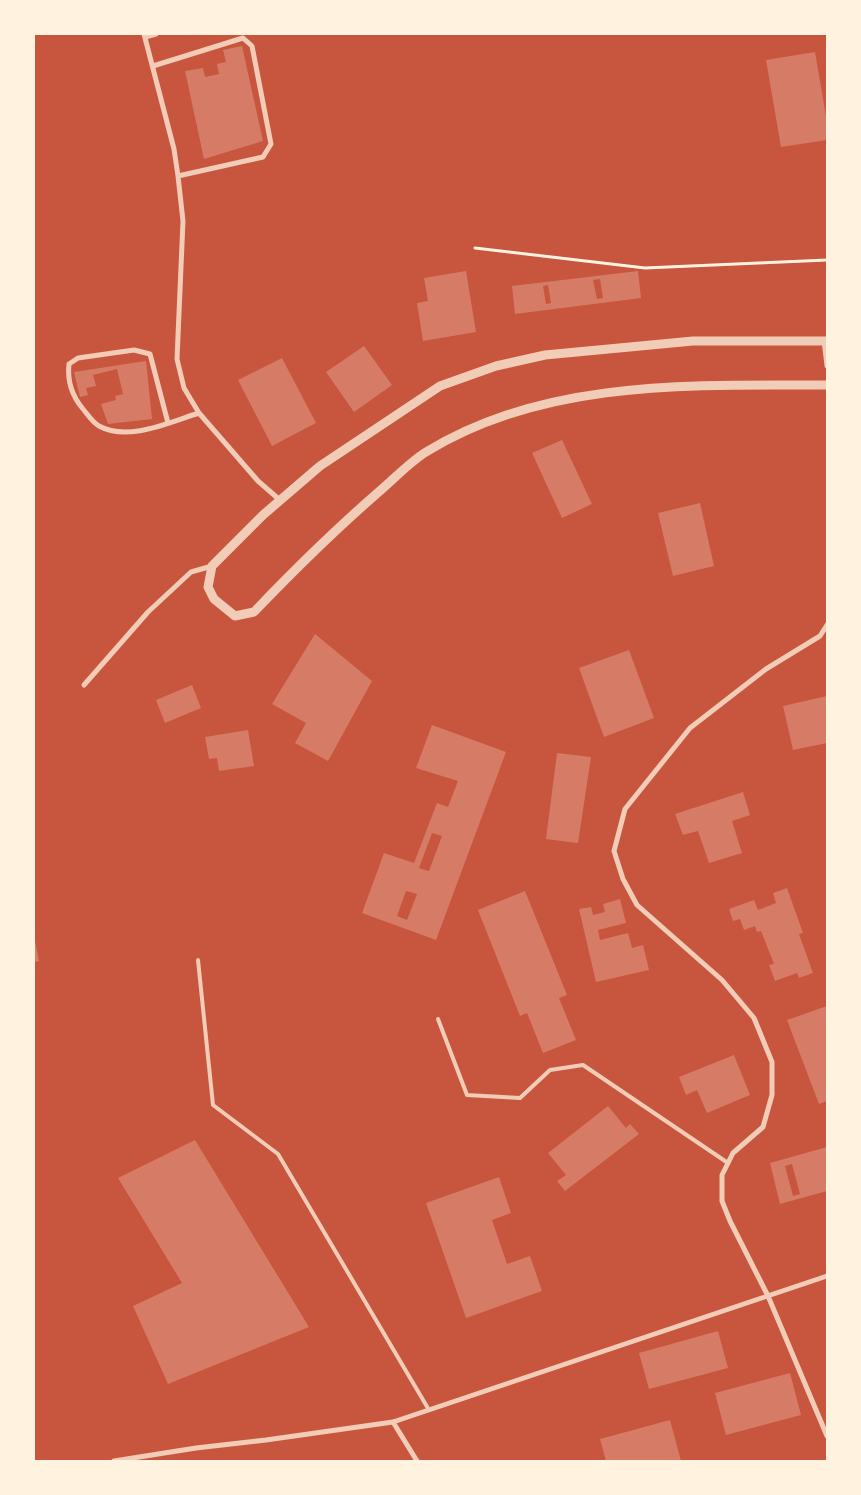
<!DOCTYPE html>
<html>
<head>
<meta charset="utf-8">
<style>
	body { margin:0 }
	#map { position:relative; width:861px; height:1495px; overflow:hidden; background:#c8553d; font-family:"Golos Text",sans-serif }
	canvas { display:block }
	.frame { position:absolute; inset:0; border:35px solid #fff3e0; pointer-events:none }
</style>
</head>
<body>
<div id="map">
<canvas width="861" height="1495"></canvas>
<div class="frame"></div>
</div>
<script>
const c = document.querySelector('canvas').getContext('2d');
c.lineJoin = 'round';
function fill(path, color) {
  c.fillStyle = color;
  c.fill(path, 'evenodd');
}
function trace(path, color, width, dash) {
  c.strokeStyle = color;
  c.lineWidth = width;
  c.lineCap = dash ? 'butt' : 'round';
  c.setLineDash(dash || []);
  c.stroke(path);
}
fill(new Path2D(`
	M242,46l21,95 -59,18 -19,-88 18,-3 2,9 14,-3 -2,-10 9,-2 -3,-12z
	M815,52l12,70v18l-46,7 -15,-87z
	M466,271l10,61 -53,9 -6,-38 11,-2 -4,-23z
	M638,271l3,27 -126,16 -3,-28zM600,279l3,19 -6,1 -4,-19zM548,285l3,18 -5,1 -3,-18z
	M364,346l28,39 -38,27 -28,-40z
	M282,358l34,65 -44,23 -34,-66z
	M146,361l6,58 -44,5 -7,-20 15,-4 -1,-4 8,-2 -6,-25 -24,6 3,11 -10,2 2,7 -8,2 -6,-25z
	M562,440l30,64 -30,14 -30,-65z
	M700,503l14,63 -41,10 -15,-63z
	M315,634l57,47 -44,80 -33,-18 11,-20 -34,-19z
	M629,650l25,68 -50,19 -25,-69z
	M192,685l9,23 -36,15 -9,-23z
	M827,696v47l-34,7 -10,-44z
	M432,725l74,27 -70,188 -74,-27 22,-60 30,10 23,-60 11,4 10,-26 -42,-13zM432,833l10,3 -13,35 -10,-3zM406,891l11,3 -10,26 -10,-4z
	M248,730l6,36 -35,5 -2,-13 -8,1 -4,-22z
	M557,753l34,4 -13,86 -32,-4z
	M743,792l7,23 -18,6 10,32 -33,10 -11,-32 -15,4 -8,-21z
	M787,888l16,45 -4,1 14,39 -14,5 -2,-5 -22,8 -6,-16 5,-1 -13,-33 -4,1 -2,-6 -11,4 -4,-11 -7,2 -4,-12 25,-9 4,10 18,-7 -3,-10z
	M525,891l42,104 -8,3 17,42 -33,13 -16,-40 -7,3 -42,-106z
	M620,899l6,24 -28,7 2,10 28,-7 4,15 11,-3 6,25 -53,12 -17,-73 12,-2 2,8 12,-3 -2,-8z
	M34,936l5,25 -5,1z
	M827,1006v95l-8,3 -32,-84z
	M734,1055l16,40 -43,18 -10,-23 -11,5 -7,-18z
	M608,1106l18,22 4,-4 9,10 -74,57 -8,-10 9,-6 -18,-22z
	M195,1140l114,187 -141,57 -35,-78 49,-23 -64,-105z
	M827,1147v44l-47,13 -10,-41zM792,1164l8,30 -7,2 -8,-30z
	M499,1177l12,36 -19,7 15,44 23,-8 12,35 -76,27 -40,-115z
	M718,1331l10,37 -79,21 -10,-36z
	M790,1373l11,42 -75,20 -11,-42z
	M670,1420l11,41h-75l-6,-22z`), '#d67c66');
trace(new Path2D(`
	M475,248l170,20 182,-8`), '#fff3e0', 3);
trace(new Path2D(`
	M198,960l15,145 65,49 151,256
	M438,1019l29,76 53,3 30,-28 33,-5 145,98`), '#f1ccb7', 4);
trace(new Path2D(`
	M144,34l30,115 4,27 5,45 -6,138 7,29 15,25 59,68 23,20
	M145,37l11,-3
	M153,66l90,-28 9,8 19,98 -8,13 -85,19
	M824,340l3,26
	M168,423l-18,-69 -16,-4 -56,8 -9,6c-2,18 3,32 14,45 5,6 10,14 16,17 29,16 71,-4 100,-13
	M827,625l-7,11 -54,33 -76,59 -65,81 -11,42 9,28 14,26 85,75 32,38 18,44v33l-9,32 -30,26 -11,22v26l8,20 38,75 59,140
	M84,685l64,-73 43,-40 21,-6
	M393,1422l24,39
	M114,1461l82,-13 70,-8 127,-18 434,-146`), '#f1ccb7', 5);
trace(new Path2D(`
	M827,341h-134l-148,14 -49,11 -56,20 -120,80 -57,49 -51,51 -4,21 6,12 21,17 19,-4c41,-43 83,-84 128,-123 14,-12 28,-27 44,-37 118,-73 267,-67 401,-67`), '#f1ccb7', 9);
</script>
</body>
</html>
